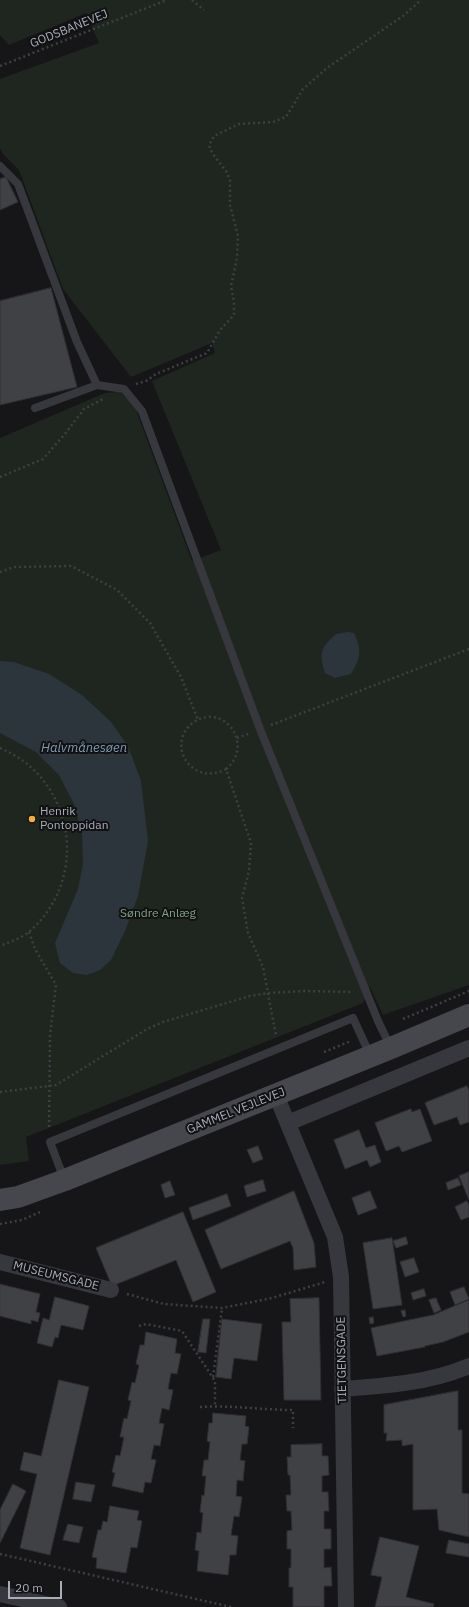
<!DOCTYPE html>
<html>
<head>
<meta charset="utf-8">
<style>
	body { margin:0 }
	#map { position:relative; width:469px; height:1607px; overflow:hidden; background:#161618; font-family:"IBM Plex Sans",sans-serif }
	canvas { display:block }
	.scale { position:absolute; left:8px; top:1581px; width:54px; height:18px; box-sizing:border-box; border:2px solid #a8adb8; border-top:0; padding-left:5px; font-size:12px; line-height:14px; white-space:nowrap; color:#a8adb8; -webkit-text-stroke:3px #111113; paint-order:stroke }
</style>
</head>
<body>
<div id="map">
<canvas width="469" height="1607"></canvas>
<div class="scale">20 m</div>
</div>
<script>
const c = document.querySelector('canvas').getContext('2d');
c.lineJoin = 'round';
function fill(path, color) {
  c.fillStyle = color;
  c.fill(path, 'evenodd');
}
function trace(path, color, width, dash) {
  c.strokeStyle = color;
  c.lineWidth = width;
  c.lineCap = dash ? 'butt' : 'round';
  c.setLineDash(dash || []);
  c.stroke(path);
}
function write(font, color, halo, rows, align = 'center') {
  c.font = font + ' "IBM Plex Sans",sans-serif';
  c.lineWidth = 4;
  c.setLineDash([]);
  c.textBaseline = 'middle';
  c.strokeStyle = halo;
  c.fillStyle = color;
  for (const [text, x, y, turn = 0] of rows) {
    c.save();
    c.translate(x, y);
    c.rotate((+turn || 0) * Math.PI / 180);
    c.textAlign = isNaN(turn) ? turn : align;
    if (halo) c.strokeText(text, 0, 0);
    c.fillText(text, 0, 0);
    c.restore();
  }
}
fill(new Path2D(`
	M0,0h469v985l-86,30 -13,-28 -7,16 -337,134 3,24 -29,4v-727l105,-45 15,-1 15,15 57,154 29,-11 -69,-169 63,-28 -3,-10 -81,34 -68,-88 -44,-119 -16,-16 -3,-6v-69l99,-36 -13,-30 -77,32 -9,-10z`), '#1e261f');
fill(new Path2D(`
	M347,632l7,1c8,18 7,24 -3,41l-16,4 -10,-5c-6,-21 -5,-24 11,-39z
	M0,661l14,1 35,12 33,21 29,27 17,24 13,35 7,60 -10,55 -13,35 -14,29 -11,10 -13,5 -14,-2 -13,-10 -5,-20 23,-54 5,-25 -1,-31 -8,-29 -15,-29 -23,-23 -36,-19z`), '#2c353c');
const building = new Path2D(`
	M6,177l12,25 -18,8v-31z
	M51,288l26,99 -77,18v-104z
	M467,1086l2,5v31l-9,3 -3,-8 -23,8 -9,-22z
	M411,1109l1,3 8,-3 12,32 -30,11 -3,-6 -13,5 -11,-28z
	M359,1130l7,18 9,-3 6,17 -11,5 -3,-7 -22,9 -11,-29z
	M258,1146l5,13 -10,4 -6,-13z
	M469,1172v28l-10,-24z
	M458,1178l3,7 -13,5 -2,-7z
	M263,1180l3,11 -19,6 -3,-11z
	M170,1181l5,14 -10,3 -4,-13z
	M294,1191l20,52 2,24 -22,3 -1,-22 -3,-7 -69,28 -16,-39z
	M370,1191l7,17 -19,7 -6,-17z
	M227,1194l4,12 -38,14 -4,-12z
	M467,1201l2,4v12l-8,3 -6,-13z
	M183,1212l33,80 -23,10 -17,-42 -64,26 -16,-38z
	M406,1237l2,7 -12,4 -3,-7z
	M392,1238l10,67 -29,4 -10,-66z
	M414,1258l5,14 -14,5 -5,-15z
	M0,1284l40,10 -4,18 4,1 -2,9 -7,-2v4l-31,-8z
	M464,1287l5,12 -14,6 -5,-13z
	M424,1289l2,7 -13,4 -2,-7z
	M55,1297l34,9 -6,24 -22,-5 -3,13 -3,-1 -3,10 -15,-4 6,-25 6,2z
	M319,1298l2,102h-37l-2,-78h9l-1,-23z
	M436,1298l5,12 -7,3 -5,-13z
	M469,1300v32l-26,10 -18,4v1l-48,9 -6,-28 62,-13z
	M405,1310l1,6 -3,1 -2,-6z
	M373,1317l1,6 -4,1 -1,-6z
	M203,1319h7l-4,34 -8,-1z
	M222,1319l40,5 -5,37 -23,-3 -3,21 -15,-2z
	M146,1332l31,7 -2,14 6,1 -4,20 -6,-1 -3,16 5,1 -4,20 -7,-2 -3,15 5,1 -4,22 -6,-1 -3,14 5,1 -5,23 -6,-1 -2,11 -31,-7 3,-13 -3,-1 4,-17 4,1 4,-19h-4l4,-19 3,1 4,-18 -3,-1 4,-18 3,1 4,-18 -3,-1 4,-19h4z
	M59,1380l30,7 -39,168 -30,-7 17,-74 -17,-4 4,-18 17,4z
	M458,1391v39h4v63l7,1v43l-30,-7 -2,-21 -24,1v-66l-11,2v-6l-16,1 1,-8h-3v-28z
	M213,1413l33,3 -1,10 4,1 -2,17h-5l-2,16 5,1 -2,20 -6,-1 -1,16 6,1 -3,20 -5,-1 -3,19 7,1 -2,19h-6l-2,20 -31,-4 2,-20 -4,-1 2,-18 4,1 2,-20 -3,-1 2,-17 2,1 2,-20h-4l2,-16h4l2,-18 -3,-1 2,-18h3z
	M322,1444v12h6l1,19 -7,1v16h6l1,19h-5v18h7v20h-7v19l7,-1 1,19h-8v21h-31v-20h-4v-19h2v-19h-4v-18l5,-1 -1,-19h-4l-1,-16h5l-1,-20h-2l-1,-18h4v-12z
	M76,1482l19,3 -4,17 -18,-3z
	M13,1484l13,7 -26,52v-33z
	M110,1506l29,5 -2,9 5,1 -5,27 -6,-1 -5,26 -30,-5 1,-10 -5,-1 6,-27h3l2,-9 4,1z
	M68,1524l15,3 -4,16 -16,-3z
	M380,1537l39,9 -13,51 28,7 -1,3h-58l7,-30 -11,-2z
	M449,1540l20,4v13l-23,-4z`);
fill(building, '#404145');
trace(building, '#303034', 1);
trace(new Path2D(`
	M192,0l12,10
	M0,66l167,-66
	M136,384l10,-3 10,-7 51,-21 13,-23 14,-15v-13l-3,-16 6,-28 1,-22 -8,-31v-25l-4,-9 -14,-18 -3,-8 5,-9 25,-12 34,-2 13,-5 17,-28 24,-21 76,-52 18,-16
	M0,477l43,-18 22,-25 19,-25 19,-10
	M0,572l14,-5 57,-1 46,24 33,33 31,54 17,43
	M271,725l198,-76
	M237,738l11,-4
	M0,748c75,31 90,130 30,183 -8,7 -20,11 -30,15
	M226,769c29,-24 -2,-67 -32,-47 -30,21 -2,66 32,47l25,74 -2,28 -7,27 6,35 15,34 12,64 2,6
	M29,932l6,17 21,36 -6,50 -1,94
	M403,1019l66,-28
	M324,1052l27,-11
	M0,1092l56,-7 91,-56 16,-7 87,-26 18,-3 36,-2 49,1
	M0,1224l22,-4 18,-8
	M127,1294l37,10 58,4 50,-10 53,-16
	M139,1326l7,-2 36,7 33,50v25
	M213,1377l9,-69
	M200,1407c31,-2 62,3 93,3v18
	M0,1554l231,53`), '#3d3f44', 2.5, [2, 3]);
trace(new Path2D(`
	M0,166l18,18 59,158 20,43 27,4 18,22 118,318 118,292 13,27
	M35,408l62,-23
	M64,1179l-14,-37 303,-124 17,37`), '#37383d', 8);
trace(new Path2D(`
	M276,1095l59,142 6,40 5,330
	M288,1123l181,-75
	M0,1262l111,28
	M342,1389c43,-3 87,-6 127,-23
	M0,1594l59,13`), '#37383d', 16);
trace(new Path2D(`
	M0,1200l18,-3 47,-17 326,-132 78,-33`), '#45474d', 22);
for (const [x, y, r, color] of [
	[32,819,4,"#f2b134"]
]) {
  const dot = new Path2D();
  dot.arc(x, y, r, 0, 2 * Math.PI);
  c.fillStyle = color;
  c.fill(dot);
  trace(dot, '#111113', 1.5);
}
write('12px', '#a8adb8', '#111113', [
	["GODSBANEVEJ",69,29,-22],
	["GAMMEL VEJLEVEJ",236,1111,-22],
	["MUSEUMSGADE",56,1276,14],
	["TIETGENSGADE",342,1360,-91]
]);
write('12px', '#a8adb8', '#111113', [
	["Henrik",40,812],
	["Pontoppidan",40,826]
], 'left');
write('12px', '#7fa381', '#111113', [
	["Søndre Anlæg",158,914]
]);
write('italic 13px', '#7f9bb3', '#111113', [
	["Halvmånesøen",84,748]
]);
</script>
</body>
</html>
